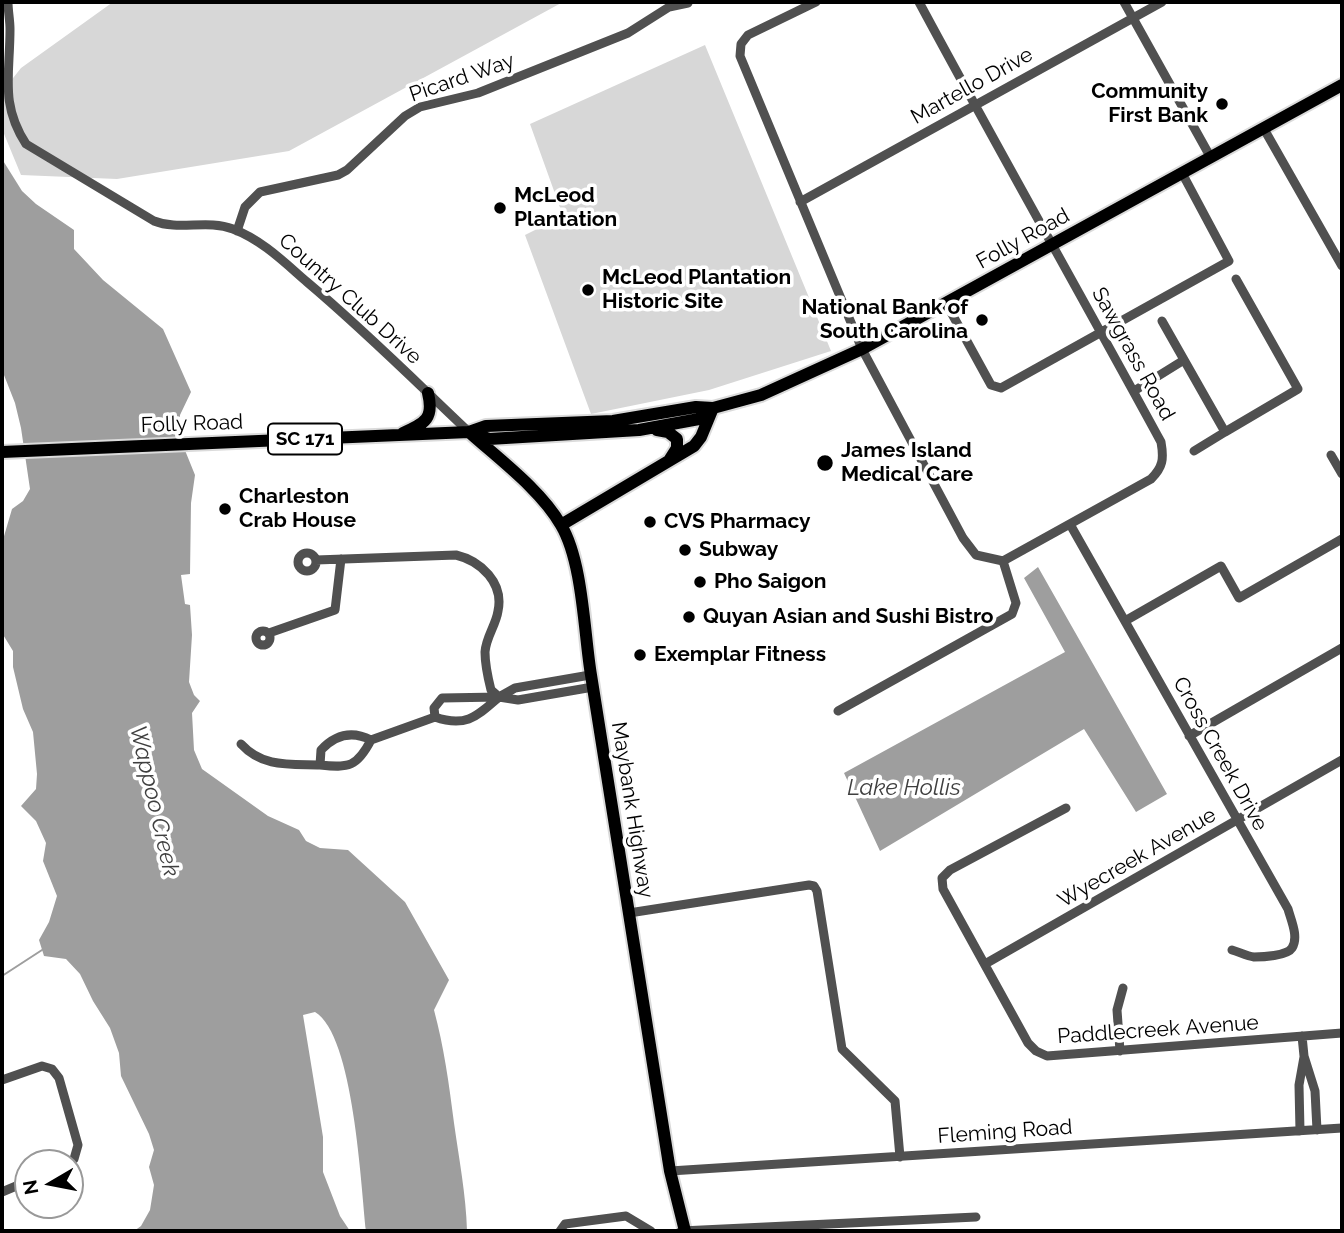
<!DOCTYPE html>
<html>
<head>
<meta charset="utf-8">
<style>
	body { margin:0 }
	#map { position:relative; width:1344px; height:1233px; overflow:hidden; background:#fff; font-family:Raleway,sans-serif }
	canvas { display:block }
	.frame { position:absolute; inset:0; border:4px solid #000; pointer-events:none }
	.north { position:absolute; left:14px; top:1149px; width:70px; height:70px; box-sizing:border-box; background:#fff; border:2px solid #999; border-radius:50%; rotate:260deg; font-size:19px; font-weight:700; line-height:28px; text-align:center; color:#000 }
	.north::after { content:''; display:block; margin:auto; width:24px; height:32px; background:#000; clip-path:polygon(50% 0,100% 100%,50% 72%,0 100%) }
</style>
</head>
<body>
<div id="map">
<canvas width="1344" height="1233"></canvas>
<div class="frame"></div>
<div class="north">N</div>
</div>
<script>
const c = document.querySelector('canvas').getContext('2d');
c.lineJoin = 'round';
function fill(path, color) {
  c.fillStyle = color;
  c.fill(path, 'evenodd');
}
function trace(path, color, width, dash) {
  c.strokeStyle = color;
  c.lineWidth = width;
  c.lineCap = dash ? 'butt' : 'round';
  c.setLineDash(dash || []);
  c.stroke(path);
}
function write(font, color, halo, rows, align = 'center') {
  c.font = font + ' Raleway,sans-serif';
  c.lineWidth = 7;
  c.setLineDash([]);
  c.textBaseline = 'middle';
  c.strokeStyle = halo;
  c.fillStyle = color;
  for (const [text, x, y, turn = 0] of rows) {
    c.save();
    c.translate(x, y);
    c.rotate((+turn || 0) * Math.PI / 180);
    c.textAlign = isNaN(turn) ? turn : align;
    if (halo) c.strokeText(text, 0, 0);
    c.fillText(text, 0, 0);
    c.restore();
  }
}
fill(new Path2D(`
	M113,2h450l-274,149 -172,28 -96,-4 -19,-46v-37l19,-24z
	M705,45l126,306 -122,39 -118,24 -66,-179 38,-19 -33,-92z`), '#d7d7d7');
fill(new Path2D(`
	M2,159l20,32 14,13 38,26v19l29,31 60,49 28,63 -11,23v23l15,37 -4,28 -1,71 -9,1 4,29 5,1 2,30 -3,47 5,13 6,6 -8,12 2,37 8,19 66,47 31,14 7,11 14,7 28,2 57,52 44,78 -15,30c10,37 15,74 20,113 5,36 12,72 13,108h-101c-5,-44 -12,-196 -51,-219l-12,3 20,122v35l17,44 10,15h-216l7,-5 9,-16 4,-25 -5,-18 5,-17 -5,-16 -28,-58 -2,-23 -9,-25 -17,-27 -13,-27 -14,-15 -22,-3 -5,-16 10,-18 8,-26 -14,-35 3,-18 -10,-22 -15,-15 15,-17 1,-15 -4,-42 -10,-23 -10,-42v-16l-11,-18v-90l10,-34 11,-8 7,-12 -9,-61 -6,-25 -13,-33z
	M1038,567l129,227 -31,18 -52,-83 -204,122 -36,-78 221,-121 -41,-74z`), '#9e9e9e');
trace(new Path2D(`
	M2,976l40,-26`), '#9e9e9e', 2);
const major = new Path2D(`
	M657,430l11,2 9,7v9l-7,11
	M469,432c30,27 72,58 92,93 22,37 23,108 30,150 26,166 53,331 79,496l15,60
	M403,433c23,-10 31,-15 25,-40
	M475,434l14,5 150,-9 60,-11 14,-11
	M2,452l467,-20 17,-6 127,-5 83,-14 17,1 48,-13 101,-46 480,-264
	M561,525l133,-79 7,-9 12,-29`);
trace(major, '#dbdbdb', 16);
trace(new Path2D(`
	M8,2c0,9 2,18 2,27 0,46 -10,75 16,115l128,77c25,10 53,-2 79,8 29,11 51,33 74,53 56,47 108,99 162,150
	M816,2l-68,33 -7,9 -1,12 122,293 101,189 13,17 27,6
	M919,2c79,147 162,293 242,440 3,17 2,25 -10,37l-148,82
	M1124,2l87,156
	M1264,129l78,137
	M800,202l362,-200
	M237,231l8,-24 15,-15 78,-17 9,-5 58,-54 15,-9 58,-14 150,-60 41,-26 19,-4
	M946,303l45,82 10,3 228,-127 -47,-88
	M1162,321l63,111 73,-43 -62,-110
	M1134,391l50,-31
	M1194,451l31,-19
	M1331,455l11,19
	M1071,526l217,383c3,11 11,28 4,39 -5,8 -30,9 -38,9 -7,-1 -15,-5 -22,-7
	M298 562a9 9 0 1 1 18 0a9 9 0 1 1-18 0Z
	M316,560l140,-5c25,6 48,28 42,56 -2,14 -12,26 -13,41 0,13 3,26 6,38l8,7
	M1125,621l96,-55 18,32 103,-59
	M256 638a7 7 0 1 1 14 0a7 7 0 1 1-14 0Z
	M269,633l66,-23 6,-51
	M590,675l-75,13 -16,9 19,3 75,-13
	M499,697c-22,19 -33,31 -64,20l-1,-9 8,-10z
	M838,711l174,-97 4,-11 -13,-42
	M1189,736l153,-88
	M371,740c-18,-9 -35,-6 -50,10l-1,15c29,3 37,2 51,-25l64,-23
	M241,744c22,24 49,20 79,21
	M1066,808l-116,62 -8,8 1,11 85,154 8,8 11,5 295,-23
	M629,913l180,-28 5,1 3,5 25,158 53,52 5,56
	M985,964l357,-204
	M1302,1036l2,20 11,35 2,39
	M1120,1051l-3,-41 6,-22
	M2,1080l40,-14 10,3 7,9 19,67 -4,14 -6,4
	M1300,1131l-1,-46 5,-28
	M670,1171l672,-43
	M2,1192l26,-11
	M560,1231l5,-7 61,-8 25,15
	M681,1231l295,-14`), '#505050', 9);
trace(major, '#000', 12);
for (const [x, y, r, color] of [
	[1222,104,7,"#000"],
	[500,208,7,"#000"],
	[588,290,7,"#000"],
	[982,320,7,"#000"],
	[825,463,9,"#000"],
	[225,509,7,"#000"],
	[650,522,7,"#000"],
	[685,550,7,"#000"],
	[700,582,7,"#000"],
	[689,617,7,"#000"],
	[640,655,7,"#000"]
]) {
  const dot = new Path2D();
  dot.arc(x, y, r, 0, 2 * Math.PI);
  c.fillStyle = color;
  c.fill(dot);
  trace(dot, '#fff', 2.5);
}
for (const [x, y, w] of [
	[305,439,74]
]) {
  const box = new Path2D();
  box.roundRect(x - w / 2, y - 15.5, w, 31, 5);
  c.fillStyle = '#fff';
  c.fill(box);
  trace(box, '#000', 2);
}
write('bold 19px', '#000', null, [
	["SC 171",305,439]
]);
write('21px', '#000', '#fff', [
	["Picard Way",462,78,-19],
	["Martello Drive",972,86,-29],
	["Folly Road",1023,239,-29],
	["Country Club Drive",350,299,42],
	["Sawgrass Road",1133,354,61],
	["Folly Road",192,424,-2],
	["Cross Creek Drive",1220,754,61],
	["Maybank Highway",632,810,81],
	["Wyecreek Avenue",1137,858,-30],
	["Paddlecreek Avenue",1158,1030,-4],
	["Fleming Road",1005,1132,-4]
]);
write('bold 21px', '#000', '#fff', [
	["Community",1208,92,"right"],
	["First Bank",1208,116,"right"],
	["McLeod",514,196],
	["Plantation",514,220],
	["McLeod Plantation",602,278],
	["Historic Site",602,302],
	["National Bank of",968,308,"right"],
	["South Carolina",968,332,"right"],
	["James Island",841,451],
	["Medical Care",841,475],
	["Charleston",239,497],
	["Crab House",239,521],
	["CVS Pharmacy",664,522],
	["Subway",699,550],
	["Pho Saigon",714,582],
	["Quyan Asian and Sushi Bistro",703,617],
	["Exemplar Fitness",654,655]
], 'left');
write('italic 23px', '#3f3f3f', '#fff', [
	["Lake Hollis",904,788],
	["Wappoo Creek",154,801,77]
]);
</script>
</body>
</html>
